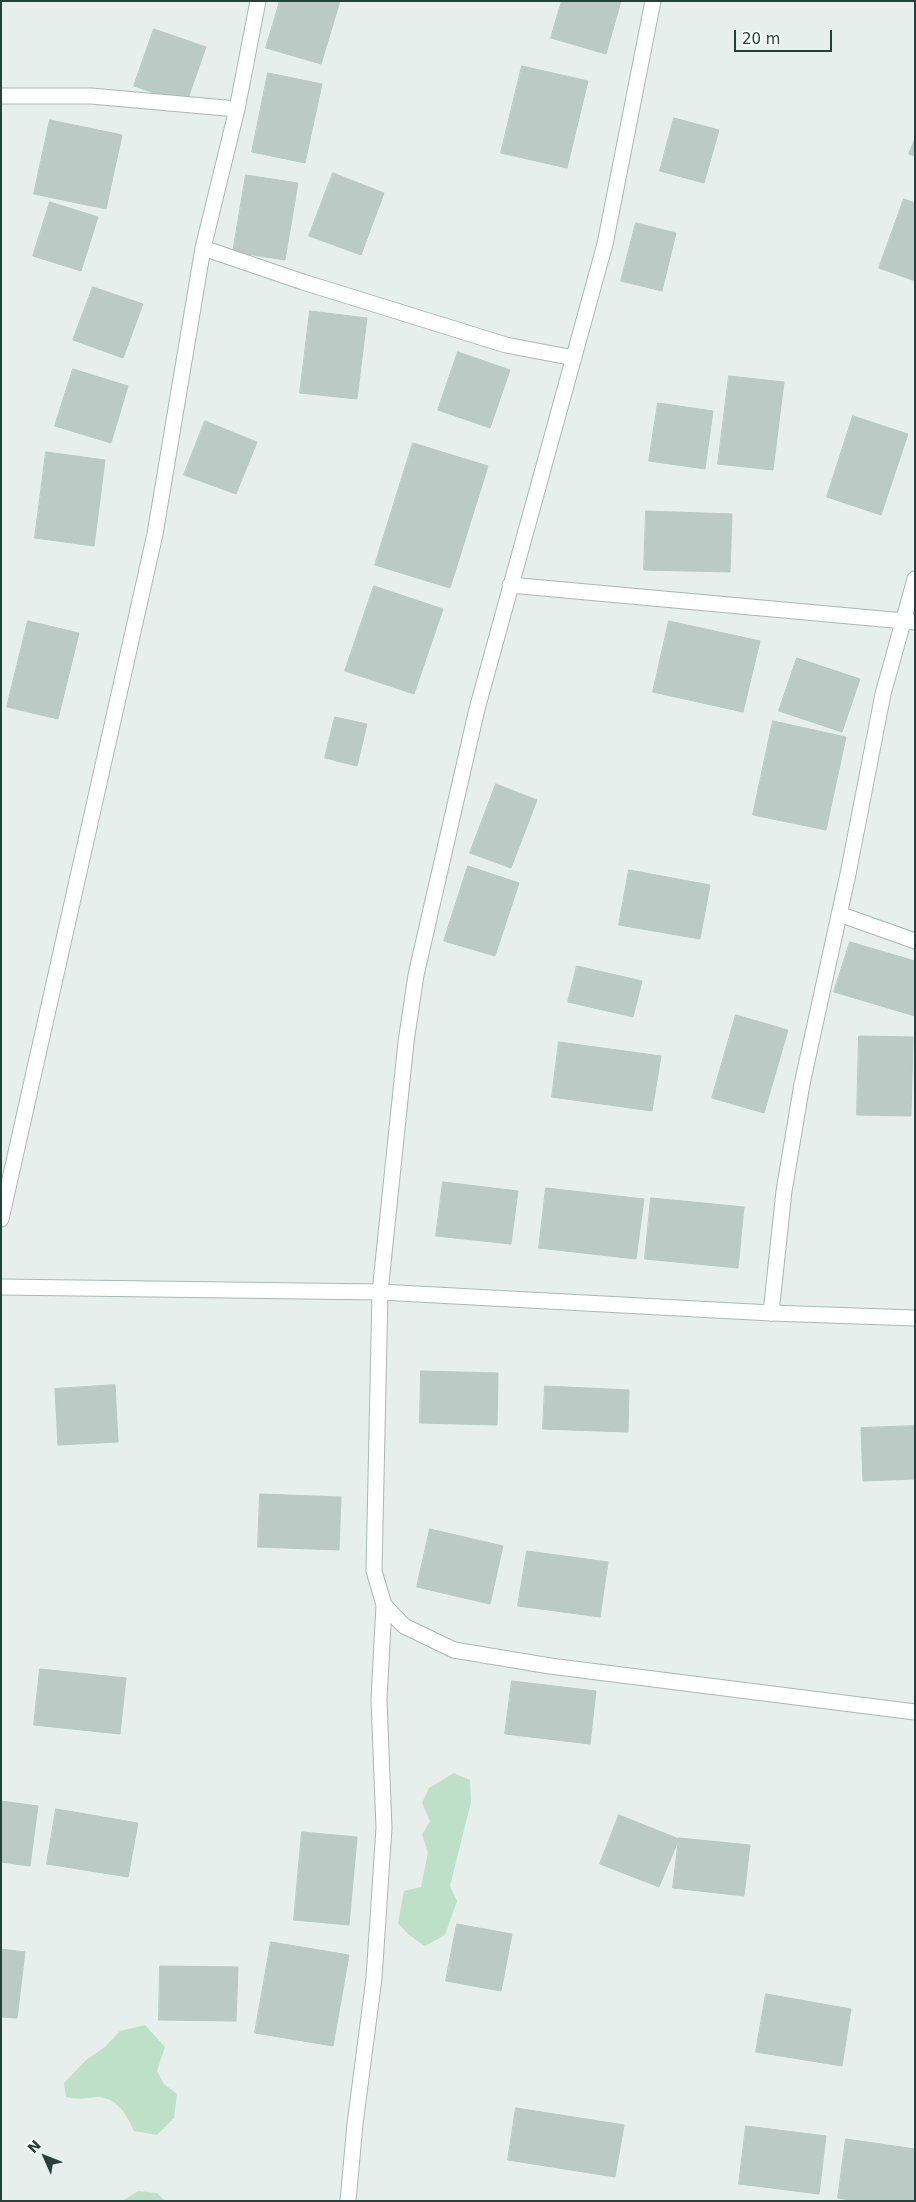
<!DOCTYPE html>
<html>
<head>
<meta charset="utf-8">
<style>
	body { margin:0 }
	#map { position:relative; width:916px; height:2202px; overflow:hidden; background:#e6efeb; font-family:"DejaVu Sans",sans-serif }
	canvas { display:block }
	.frame { position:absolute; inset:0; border:2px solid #24423a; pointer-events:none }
	.north { position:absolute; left:20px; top:2132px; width:50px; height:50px; -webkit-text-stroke:4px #f7fbf9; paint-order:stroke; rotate:314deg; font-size:14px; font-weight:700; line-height:20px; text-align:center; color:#24423a }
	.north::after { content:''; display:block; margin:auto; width:18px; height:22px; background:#24423a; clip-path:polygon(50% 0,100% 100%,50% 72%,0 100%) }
	.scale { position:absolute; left:734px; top:30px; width:98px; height:22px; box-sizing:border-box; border:2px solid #24423a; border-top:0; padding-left:6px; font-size:15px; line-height:18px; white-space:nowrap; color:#24423a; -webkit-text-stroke:4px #f7fbf9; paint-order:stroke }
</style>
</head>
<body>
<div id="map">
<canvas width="916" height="2202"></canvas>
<div class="frame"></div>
<div class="north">N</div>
<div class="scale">20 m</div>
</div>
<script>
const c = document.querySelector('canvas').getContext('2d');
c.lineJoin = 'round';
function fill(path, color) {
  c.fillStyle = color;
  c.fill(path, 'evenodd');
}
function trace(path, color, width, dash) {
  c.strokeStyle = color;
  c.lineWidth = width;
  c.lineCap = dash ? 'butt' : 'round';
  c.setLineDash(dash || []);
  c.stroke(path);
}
fill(new Path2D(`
	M454,1773l16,7 1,22 -21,84 7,15 -12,34 -20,11 -16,-11 -11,-12 6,-32 17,-4 7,-35 -6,-17 8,-14 -8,-18 7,-15z
	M145,2025l20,22 -8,24 7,13 13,10 -3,24 -17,17 -23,-4c-6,-14 -17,-34 -36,-34 -12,1 -20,3 -32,0l-2,-14 22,-23 19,-13 15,-16z
	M138,2191l19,2 8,8h-43z`), '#bfe0c8');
const building = new Path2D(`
	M280,1h60l-19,63 -55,-16z
	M562,1h59l-15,53 -55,-16z
	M154,29l52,18 -20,57 -52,-18z
	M522,66l66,15 -21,87 -66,-15z
	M268,73l54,11 -17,79 -53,-11z
	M674,118l45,12 -15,53 -44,-12z
	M50,120l72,15 -16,74 -72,-15z
	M915,139v17l-6,-2z
	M333,173l51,20 -23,62 -52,-19z
	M246,175l52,8 -13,77 -52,-8z
	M904,199l11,4v78l-36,-13z
	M50,202l48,15 -17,54 -48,-15z
	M636,223l40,10 -14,58 -41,-10z
	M93,287l50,17 -20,54 -50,-18z
	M310,311l57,7 -10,81 -57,-6z
	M458,352l52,18 -20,58 -52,-18z
	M73,369l55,17 -17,57 -56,-17z
	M729,376l55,6 -11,88 -55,-6z
	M658,403l55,8 -8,58 -56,-8z
	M853,416l55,18 -27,81 -54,-18z
	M205,421l52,21 -21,52 -52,-19z
	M413,443l75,23 -38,122 -75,-23z
	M46,452l59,8 -11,86 -59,-8z
	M646,511l86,3 -2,58 -86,-2z
	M374,586l69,23 -29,85 -69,-23z
	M28,621l51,12 -21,86 -51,-12z
	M669,621l91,20 -17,71 -90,-20z
	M797,658l63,21 -18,53 -63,-21z
	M335,717l32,7 -10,42 -32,-8z
	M773,721l73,16 -20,93 -73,-15z
	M496,784l41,16 -26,68 -41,-15z
	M468,866l51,17 -24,73 -51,-15z
	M629,870l81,15 -10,54 -81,-14z
	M850,942l65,19v55l-81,-24z
	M577,966l65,15 -9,36 -65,-15z
	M736,1015l52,15 -24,83 -52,-15z
	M859,1036l54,1 -2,79 -54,-1z
	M559,1042l102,14 -9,55 -100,-14z
	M443,1182l75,9 -7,53 -75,-8z
	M546,1188l98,11 -8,60 -97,-11z
	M651,1198l93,9 -6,61 -93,-9z
	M421,1371l77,2 -1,52 -77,-2z
	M115,1385l3,57 -60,3 -3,-56z
	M545,1386l84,4 -1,42 -85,-3z
	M915,1426v53l-52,2 -2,-53z
	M260,1494l81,3 -2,53 -81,-3z
	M430,1529l73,17 -13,58 -73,-17z
	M527,1551l81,11 -8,55 -82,-11z
	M40,1669l86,9 -6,56 -86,-9z
	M512,1681l84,10 -6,53 -85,-10z
	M1,1801l37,5 -8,60 -29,-4z
	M56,1809l82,14 -10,54 -81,-13z
	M619,1815l60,24 -20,48 -59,-23z
	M302,1832l55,5 -8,88 -55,-5z
	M679,1838l71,7 -6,51 -71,-8z
	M457,1924l55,10 -11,57 -55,-10z
	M271,1942l78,13 -16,91 -78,-13z
	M1,1949l24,3 -8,66 -16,-1z
	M160,1966l78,1 -2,54 -77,-1z
	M766,1994l85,15 -9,57 -86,-14z
	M516,2108l108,17 -9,52 -107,-17z
	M746,2126l80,10 -7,58 -80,-10z
	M846,2139l69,10v52h-59l-18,-3z`);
fill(building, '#bbcac4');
trace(building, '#b8c9c2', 1);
const minor = new Path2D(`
	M653,1l-48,243 -128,465 -61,266 -10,67 -26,250 -6,279 10,34 20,21 50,24 96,16 365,46
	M1,96h90l146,13
	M203,248l100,34 203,63 68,13
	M510,585l405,37
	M839,914l76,27
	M1,1219l154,-685 48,-286 34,-139 21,-108
	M771,1313l13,-122 18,-107 46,-210 35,-180 32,-115
	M348,2201l7,-77 19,-146 10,-150 -5,-128 5,-95`);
const secondary = new Path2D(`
	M1,1287l379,5 391,21 144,5`);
trace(minor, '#a8b8b2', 17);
trace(secondary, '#a4bbb3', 17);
trace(minor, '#fff', 15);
trace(secondary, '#fff', 15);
</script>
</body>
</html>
